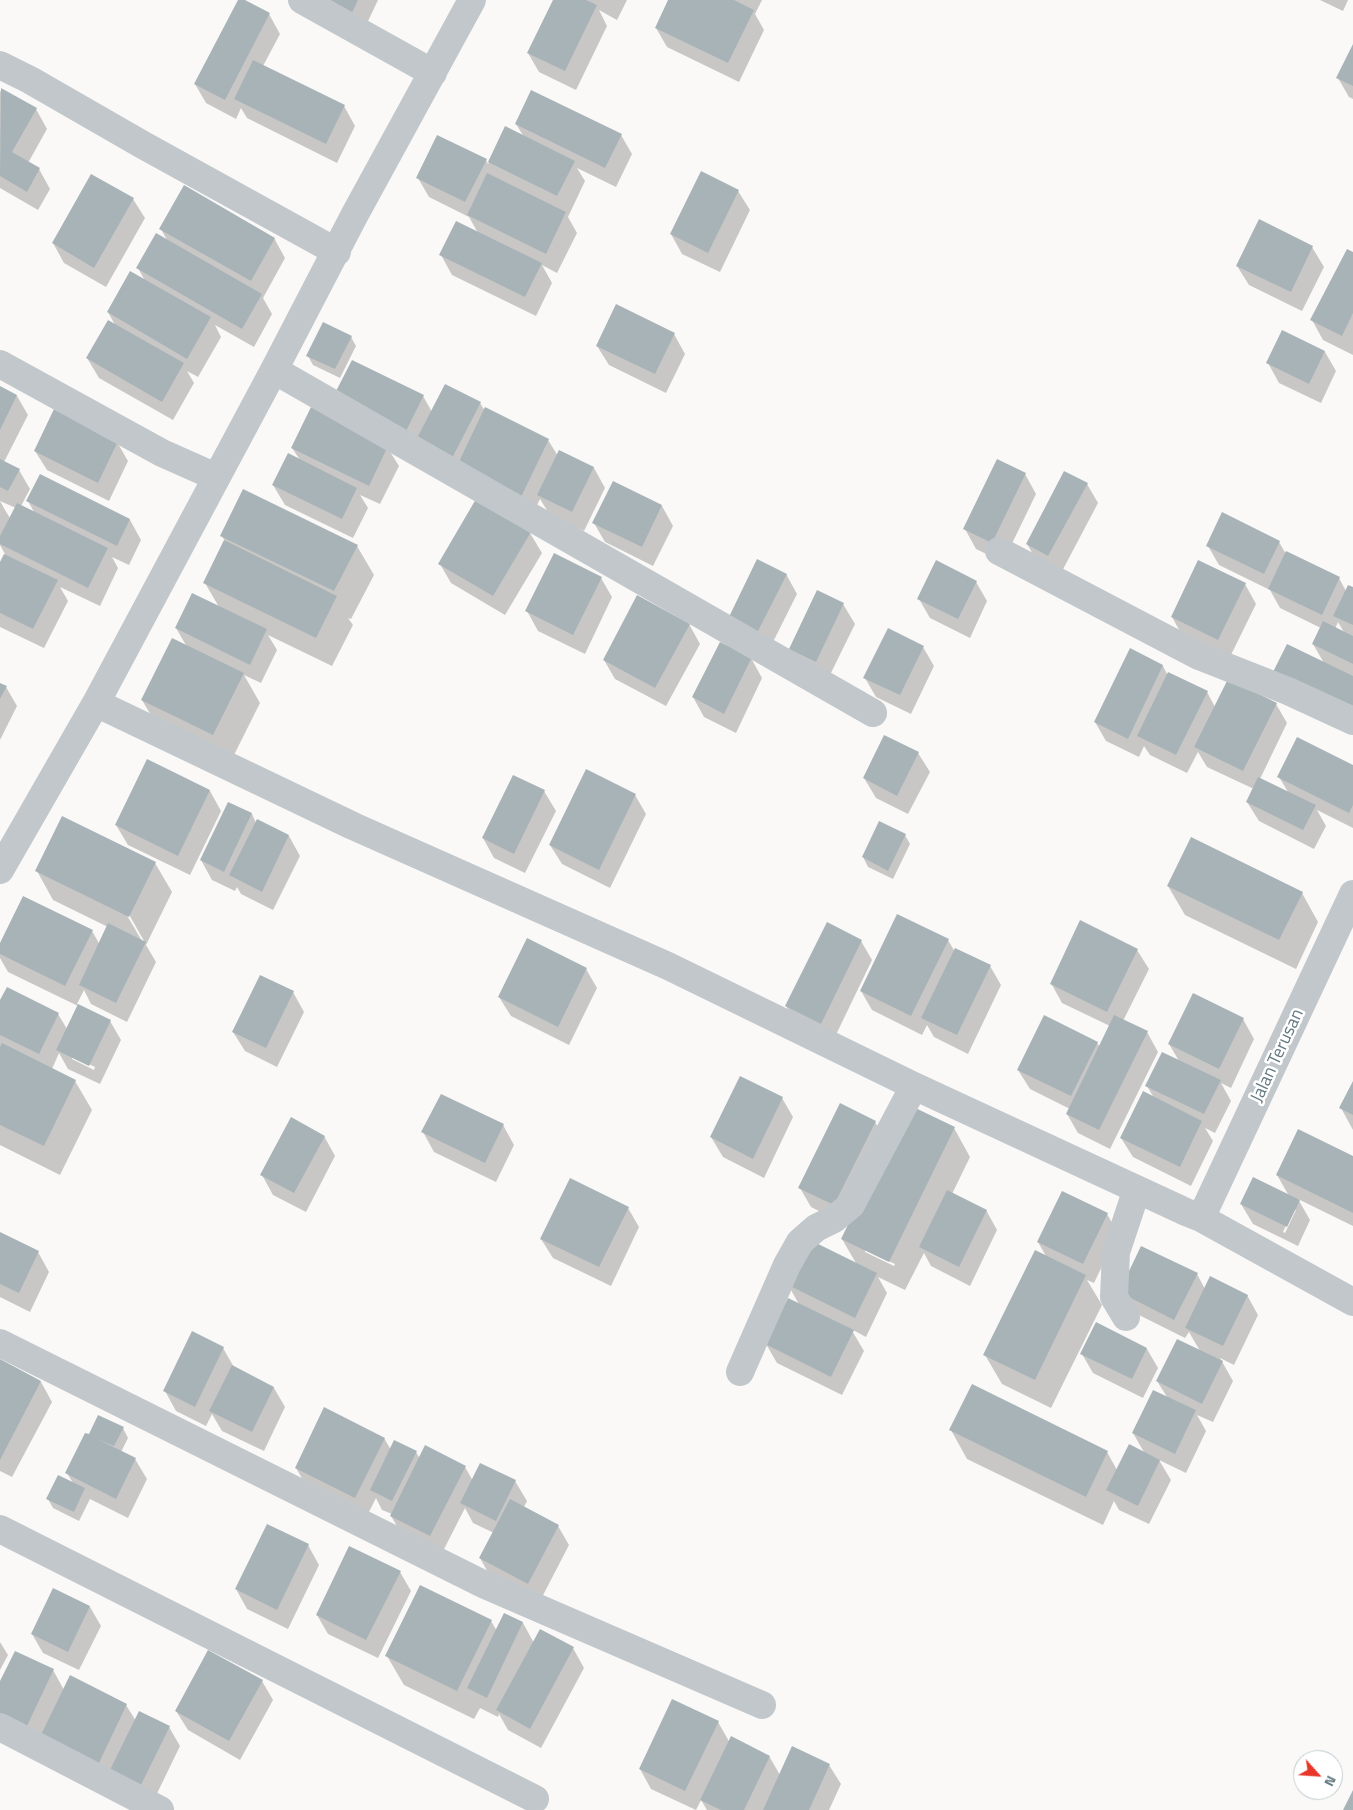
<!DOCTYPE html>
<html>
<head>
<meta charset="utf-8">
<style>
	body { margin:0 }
	#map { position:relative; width:1353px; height:1810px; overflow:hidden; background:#faf9f8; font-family:"Titillium Web",sans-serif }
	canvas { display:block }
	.north { position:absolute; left:1293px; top:1750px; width:50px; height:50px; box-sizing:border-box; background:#fff; border:1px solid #c1cacd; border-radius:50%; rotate:116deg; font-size:14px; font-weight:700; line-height:20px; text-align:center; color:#647a83 }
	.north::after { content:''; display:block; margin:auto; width:18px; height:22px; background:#e8372a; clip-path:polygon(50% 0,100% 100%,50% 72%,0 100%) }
</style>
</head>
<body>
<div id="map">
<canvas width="1353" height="1810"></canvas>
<div class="north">N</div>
</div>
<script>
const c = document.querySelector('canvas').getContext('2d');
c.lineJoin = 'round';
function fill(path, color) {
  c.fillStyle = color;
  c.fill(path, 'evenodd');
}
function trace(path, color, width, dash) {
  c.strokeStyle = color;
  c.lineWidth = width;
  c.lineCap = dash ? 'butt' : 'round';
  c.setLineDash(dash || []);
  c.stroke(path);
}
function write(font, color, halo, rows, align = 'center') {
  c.font = font + ' "Titillium Web",sans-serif';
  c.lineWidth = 5;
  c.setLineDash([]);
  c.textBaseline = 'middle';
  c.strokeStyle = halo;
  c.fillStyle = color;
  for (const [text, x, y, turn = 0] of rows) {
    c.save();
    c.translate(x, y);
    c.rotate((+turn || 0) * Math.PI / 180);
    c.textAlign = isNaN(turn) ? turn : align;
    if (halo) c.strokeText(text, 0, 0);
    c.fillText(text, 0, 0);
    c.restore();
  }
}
fill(new Path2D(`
	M239,0h3l27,14 11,20 -17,32 81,40 11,20 -18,37 -90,-45 -6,-10 -5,11 -30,-16 -11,-19z
	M303,0h75l-17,36z
	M554,0h73l-10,20 -18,-10 8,16 -31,64 -37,-18 -11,-19z
	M669,0h93l-7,14 9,16 -25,52 -72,-35 -11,-19z
	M1320,0h28l-5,11z
	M1353,47v52l-4,-2 -11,-19z
	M2,89l34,20 11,20 -19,34 11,6 11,20 -12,21 -38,-22v-96z
	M516,124l105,11 11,19 -16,33 -39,-19 8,13 -17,36 9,16 -20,40 -15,-8 10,18 -16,33 -84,-41 -11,-20 37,-22 -9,-16 -40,-20 -11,-19 68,-18 2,4 18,-36 18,9z
	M738,191l12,19 -30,62 -38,-18 -11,-20z
	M133,199l12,19 -39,69 -42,-24 -11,-20z
	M161,229l113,9 11,20 -22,40 9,16 -18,33 -39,-22 6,12 -23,40 -11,-6 7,12 -21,37 -74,-42 -12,-20 28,-33 -7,-13 37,-31 -7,-13 30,-26z
	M1312,247l12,20 -22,44 -53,-26 -12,-19z
	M1353,253v102l-30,-15 -11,-20z
	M1283,332l42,20 11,19 -15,32 -42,-20 -11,-20z
	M674,334l11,20 -19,39 -57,-28 -12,-19z
	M351,337l5,9 -16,32 -27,-13 -5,-9z
	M0,388l17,8 11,19 -24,47 15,8 11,19 -9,17 13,6 -6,-11 12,-25 90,44 11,20 -12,25 -17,-8 6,11 -18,38 -40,-19 8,14 -24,47 -44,-21v-62l5,-11 -5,-9zM0,501l16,7 -6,10 -5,-8z
	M423,396l9,16 48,-9 5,8 63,29 10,16 2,-4 34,16 11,20 -21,43 -34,-16 -10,-16 -8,17 -186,-99z
	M117,442l11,19 -19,40 -62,-31 -12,-19z
	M387,447l12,19 -19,38 -20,-9 8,13 -15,30 -68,-33 -12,-20 27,-25 -8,-12z
	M1025,474l11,20 -33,68 -27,-13 -11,-20z
	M613,483l49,23 11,20 -20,40 -48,-24 -11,-19z
	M1087,484l11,19 -38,72 -22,-12 -11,-19z
	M477,501l53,32 12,20 -37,62 -54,-32 -11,-19z
	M222,536l135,10 17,29 -23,44 -3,-1 5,7 -21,41 -64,-31 9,15 -16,33 -17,-8 16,28 -30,60 -71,-34 -17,-29 45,-53 -11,-19 43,-21 -14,-24 20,-42z
	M1279,542l7,12 53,24 7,13 7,-3v138l-29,-63 -11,-19 8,-16 -41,-20 -10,-18 -51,-25 -11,-19zM1338,622l7,12 -10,-5z
	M786,574l11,20 -30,60 -27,-13z
	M601,578l11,19 -27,57 -47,-23 -11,-20z
	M976,582l11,19 -17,37 -40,-20 -11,-19z
	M1245,584l11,20 -27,55 -46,-22 -11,-20z
	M843,604l12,20 -28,57 -26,-13 -11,-19z
	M689,624l11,20 -34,62 -51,-27 -11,-19z
	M923,647l11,19 -23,48 -35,-17 -11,-19z
	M1130,650l33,16 5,10 39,16 8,15 61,-3 11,19 -27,56 28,13 -9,-15 74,-10v61l-36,-18 9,16 -12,23 -55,-28 -12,-19 7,-13 -47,-22 -9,-15 -11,21 -37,-18 -6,-9 -5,11 -33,-16 -11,-19z
	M751,658l11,20 -26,55 -32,-16 -11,-20z
	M0,684l6,3 11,19 -17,34z
	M918,753l12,19 -22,42 -32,-16 -12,-20z
	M148,761l62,30 11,20 -31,64 -62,-30 -12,-20z
	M513,776l31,15 12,20 -31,62 -31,-15 -11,-20z
	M635,795l11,19 -36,74 -48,-24 -12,-19z
	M229,803l23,11 4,9 1,-3 32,16 11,20 -27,54 -32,-16 -4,-7 -2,4 -23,-11 -11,-20z
	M905,835l5,9 -17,35 -25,-12 -5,-10z
	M155,863l17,29 -26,53 10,17 -29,60 -36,-18 -7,-14 -7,14 33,17 11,19 -21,44 -32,-15 -9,-16 -7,16 23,12 17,29 -32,65 -60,-30v-142l58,11 9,15 11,-23 -70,-34 -8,-14v-13l92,-14 8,14 8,-18 -55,-27 -16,-29zM127,911l17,30h-2l-17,-29zM72,1056l23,11 -1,3 -22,-11z
	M1168,886l134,7 16,29 -22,47 -111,-54z
	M948,940l7,12 35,14 11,19 -33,69 -34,-17 -7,-12 -5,10 -50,-25 -11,-19z
	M861,941l11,19 -40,83 -34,-17 -12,-20z
	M1137,950l12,19 -26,52 24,11 11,20 -48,97 -32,-16 -11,-19 3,-5 -40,-20 -12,-19 79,-27 3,4 10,-21 -48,-23 -11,-20z
	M586,969l11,19 -28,57 -58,-29 -12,-19z
	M293,992l11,20 -27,55 -32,-16 -12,-19z
	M1243,1019l11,20 -23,49 -10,-5 10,18 -16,32 -10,-5 8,13 -22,45 -58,-29 -12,-19 33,-40 -7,-12 32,-25 -10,-17z
	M1353,1083v47l-12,-22z
	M782,1098l11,19 -29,61 -41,-21 -12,-20z
	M875,1122l11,19 -41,83 -34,-17 -11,-19z
	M503,1125l11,20 -18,37 -62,-30 -11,-20z
	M954,1128l16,29 -18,37 34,16 11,20 -27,56 -39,-20 -7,-13 -19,37 -27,-13 9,16 -21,44 -15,-8 13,22 -22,44 -65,-32 -11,-19 34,-38 -13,-23 70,-18 -15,-26zM865,1250l30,14 -1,2 -29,-14z
	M324,1136l11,20 -29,56 -33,-17 -11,-20z
	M1353,1157v69l-55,-27 12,21 -12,26 -45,-22 -12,-20 48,-8 -12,-21zM1293,1210h3l-11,23 -2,-1z
	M628,1208l11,19 -28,59 -58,-28 -12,-19z
	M1107,1214l11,19 -24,50 -7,-3 15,25 -51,103 -49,-24 -17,-29 62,-97 -9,-16z
	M0,1234l38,18 11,20 -19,40 -30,-15z
	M1197,1274l8,15 42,6 11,20 -24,50 -14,-7 13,23 -20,41 -16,-7 9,16 -20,42 -27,-13 12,20 -22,44 -30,-14 -5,-9 -11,24 -136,-66 -16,-29 156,22 10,18 28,-16 -12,-21 34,-36 -10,-16 43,-30 -11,-19 -4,6 -54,-27 -11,-19z
	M223,1348l12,21 39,19 11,19 -21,44 -42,-20 -10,-17 -6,12 -30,-15 -11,-20z
	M1147,1349l11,19 -15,30 -50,-25 -11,-19z
	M0,1360l41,22 11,20 -40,75 -12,-6z
	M123,1428l5,10 -7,14 14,7 12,20 -19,39 -38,-19 -11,22 -26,-13 -5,-9 25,-16 -6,-10 26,-35z
	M384,1438l7,12 25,2 4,7 45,8 8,14h42l12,20 -3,6 34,19 11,19 -30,58 -48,-25 -11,-20 14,-25 -21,-10 -8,-15 -24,47 -39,-20 -11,-19 1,-2 -10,-4 -6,-12 -9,18 -60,-29 -11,-19z
	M308,1545l11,20 -31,64 -41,-20 -11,-20z
	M400,1572l11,19 -33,67 -50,-24 -11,-19z
	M54,1589l36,18 11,19 -22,44 -36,-17 -11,-19z
	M505,1615l18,8 11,20 39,5 11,20 -43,80 -33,-18 -9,-16 -1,3 -18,-9 -6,11 -70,-34 -17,-29 104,-35 6,10z
	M0,1642l8,13 -8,15z
	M53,1670l11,20 62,15 10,16 33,6 11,19 -31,64 -112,-64 -37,-62z
	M262,1681l11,19 -33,60 -52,-30 -12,-19z
	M718,1722l12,21 39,13 11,19 49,-10 12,19 -12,26h-122l-6,-10 -5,10 -45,-21 -11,-20z`), '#0003');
fill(new Path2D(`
	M238,0h7l25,13 -45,87 -31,-16z
	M315,0h43l-8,17z
	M553,0h33l11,5 -32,66 -38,-18z
	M668,0h66l20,10 -26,53 -73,-35z
	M1353,44v42l-17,-8z
	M253,60l92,45 -19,39 -92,-45z
	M1,88l36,20 -25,44 28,16 -13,24 -27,-16z
	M531,90l91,44 -17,34 -90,-44z
	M505,126l70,35 -18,35 -69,-34z
	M437,135l50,24 -22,43 -49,-24z
	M701,171l38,19 -31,63 -38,-19z
	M487,173l79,39 -20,42 -79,-39z
	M91,174l43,24 -40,70 -42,-25z
	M184,185l91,53 -24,43 -92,-52z
	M1259,219l54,27 -22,46 -55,-26z
	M456,221l86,42 -17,34 -86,-42z
	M156,233l106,61 -20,35 -106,-61z
	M1347,249l6,3v61l-11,23 -32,-16z
	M130,271l81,46 -24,42 -80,-47z
	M616,304l59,29 -20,41 -59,-28z
	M108,320l76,43 -22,39 -76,-44z
	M323,322l29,14 -17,33 -29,-13z
	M1282,330l43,21 -16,33 -43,-21z
	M352,360l72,35 -19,38 -72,-36z
	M445,384l36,18 -30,58 -36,-18z
	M0,386l17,9 -17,35z
	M311,407l77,39 -19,40 -78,-38z
	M485,407l64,32 -28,58 -64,-31z
	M54,409l64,32 -20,42 -64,-32z
	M559,450l35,17 -22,45 -35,-17z
	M288,453l69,35 -15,31 -70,-34z
	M0,459l20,10 -12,22 -8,-4z
	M997,459l29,14 -34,70 -29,-14z
	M1064,471l24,12 -40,73 -22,-12z
	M40,474l90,45 -13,27 -91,-45z
	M613,481l49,24 -20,42 -50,-24z
	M243,489l115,56 -24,46 -114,-55z
	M476,499l55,33 -38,64 -55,-32z
	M17,503l91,45 -20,40 -88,-44v-8z
	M1222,512l58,29 -16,33 -58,-28z
	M224,540l113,56 -21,42 -113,-55z
	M1286,551l54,26 -18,38 -54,-26z
	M554,553l48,24 -29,58 -48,-24z
	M4,554l54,26 -25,49 -33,-16v-51z
	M757,559l30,15 -31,61 -29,-14z
	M936,560l41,21 -19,38 -41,-20z
	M1198,560l48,23 -28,57 -47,-23z
	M1348,585l5,2v38l-20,-9z
	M817,590l27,13 -28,59 -27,-13z
	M192,593l75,36 -17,36 -75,-37z
	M637,595l53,29 -35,64 -52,-28z
	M1323,621l30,15v28l-41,-20z
	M888,628l36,18 -24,49 -37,-17z
	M172,638l72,35 -31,62 -72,-35z
	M720,642l32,15 -28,57 -32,-17z
	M1287,644l66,32v29l-3,6 -78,-37z
	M1130,648l33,17 -35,74 -34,-17z
	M1168,672l40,19 -32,64 -39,-19z
	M1228,679l49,24 -34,68 -49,-24z
	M0,683l7,3 -7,13z
	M884,735l35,17 -22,44 -34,-18z
	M1297,737l56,28v40l-4,8 -72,-36z
	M147,759l63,31 -32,66 -63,-31z
	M586,769l50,25 -37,76 -50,-25z
	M513,775l32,15 -31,64 -32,-16z
	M1258,777l58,28 -13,25 -57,-28z
	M228,802l24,11 -28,59 -24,-12z
	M62,816l94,46 -27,55 -94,-46z
	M257,819l32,16 -27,57 -33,-17z
	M879,821l27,13 -18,37 -26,-14z
	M1191,837l112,55 -24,48 -112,-54z
	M23,896l70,34 -28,56 -65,-32v-11z
	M897,914l52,25 -38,77 -51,-25z
	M1080,920l58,29 -31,63 -57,-28z
	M827,922l35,18 -41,84 -36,-18z
	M108,923l38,19 -30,61 -37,-18z
	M527,938l60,30 -29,59 -60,-30z
	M955,948l36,17 -34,70 -36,-17z
	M260,975l34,16 -28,57 -34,-16z
	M7,987l52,26 -20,41 -39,-19v-35z
	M1193,993l51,25 -25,51 -51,-25z
	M78,1004l33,16 -22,46 -33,-16z
	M1044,1015l54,27 -27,54 -54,-26z
	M1114,1015l34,16 -49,99 -33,-16z
	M2,1043l74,37 -32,66 -44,-21v-78z
	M1162,1052l59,28 -17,34 -59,-28z
	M740,1076l43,21 -30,62 -43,-22z
	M1353,1081v34l-14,-7z
	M1143,1091l59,30 -22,46 -60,-29z
	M441,1094l63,30 -19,39 -64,-31z
	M840,1103l36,18 -42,84 -36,-17z
	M907,1104l48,23 -66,135 -48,-23z
	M291,1117l34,19 -31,57 -34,-18z
	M1298,1129l55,27v57l-77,-38z
	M1253,1177l47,23 -13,27 -47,-23z
	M570,1178l59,29 -30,60 -59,-28z
	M947,1190l40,20 -28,57 -40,-20z
	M1062,1191l46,22 -25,51 -46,-22z
	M0,1232l39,19 -20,42 -19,-9z
	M808,1239l69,34 -22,45 -69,-34z
	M1141,1246l57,27 -24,47 -55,-28z
	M1035,1250l51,25 -51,105 -52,-25z
	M1210,1276l38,19 -25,51 -38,-18z
	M788,1298l66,32 -23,47 -66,-33z
	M1096,1322l51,26 -15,31 -52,-25z
	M192,1331l32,16 -29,60 -32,-16z
	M1177,1339l46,22 -21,43 -46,-23z
	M0,1359l41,22 -41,79z
	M232,1365l42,22 -22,45 -43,-21z
	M972,1384l136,67 -22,46 -137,-67z
	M1153,1390l43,20 -21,44 -43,-21z
	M324,1407l61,31 -30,60 -60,-30z
	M98,1415l26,12 -10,19 -17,-7 39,19 -20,41 -51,-26 20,-40 4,1z
	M394,1440l23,11 -25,50 -22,-11z
	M1129,1444l31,16 -22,46 -32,-16z
	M425,1445l41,21 -36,70 -40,-20z
	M480,1463l36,17 -20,41 -36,-18z
	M58,1475l27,13 -11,24 -28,-13z
	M510,1499l49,26 -31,59 -49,-26z
	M267,1524l42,20 -32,66 -42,-21z
	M349,1546l52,25 -35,69 -50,-25z
	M420,1585l72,35 -35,71 -72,-35z
	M53,1588l37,18 -22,46 -37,-18z
	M504,1613l19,9 -36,76 -20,-10z
	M540,1629l34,18 -44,82 -34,-19z
	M208,1650l55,30 -34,61 -54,-30z
	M15,1651l39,18 -28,59 -26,-13v-34z
	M70,1675l57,29 -30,63 -58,-28z
	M672,1699l47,22 -34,70 -46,-22z
	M139,1711l31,15 -33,67 -31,-15z
	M731,1736l39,20 -26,54h-23l-21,-10z
	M792,1746l38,18 -21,46h-46z
	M1353,1790v20h-10z`), '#a7b3b7');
trace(new Path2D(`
	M302,0l131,73
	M0,65l30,15 113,65 194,107
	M0,364l162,89 54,24
	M274,370l599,343
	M999,551l200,105 89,35 65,30
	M96,703l257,123 315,140 246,120 272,126 15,6 152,84
	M0,870l96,-167 178,-333 80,-154 118,-216
	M1201,1218l152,-324
	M1126,1317l-12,-20 2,-45 21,-63
	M0,1343l485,242 277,120
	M740,1372l47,-107 13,-23 16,-14 18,-9 17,-14 63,-119
	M0,1529l535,270
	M0,1727l160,83`), '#c1c7ca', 28);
write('18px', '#647a83', '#fff', [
	["Jalan Terusan",1278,1056,-65]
]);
</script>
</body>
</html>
